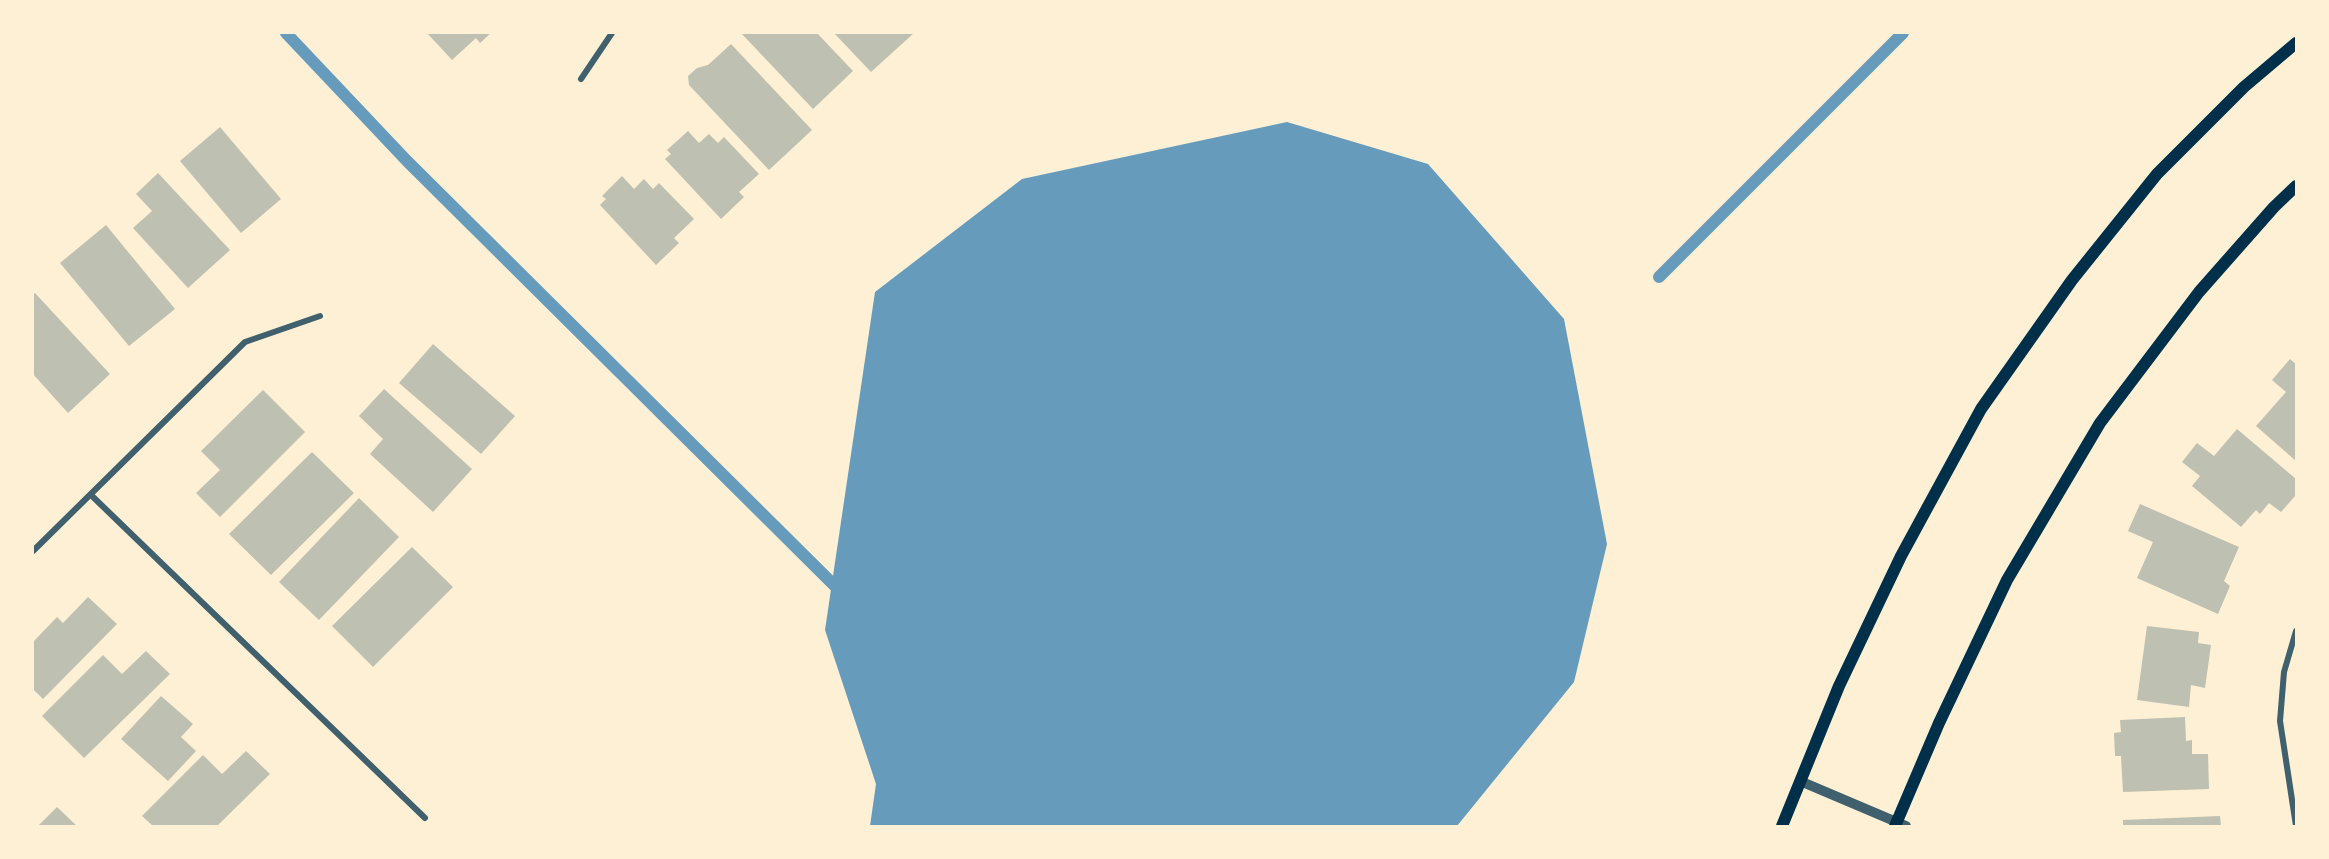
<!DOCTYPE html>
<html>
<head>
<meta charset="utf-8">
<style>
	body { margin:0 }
	#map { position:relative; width:2329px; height:859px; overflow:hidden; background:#fdf0d5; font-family:Bitter,serif }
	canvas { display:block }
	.frame { position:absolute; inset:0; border:34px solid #fdf0d5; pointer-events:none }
</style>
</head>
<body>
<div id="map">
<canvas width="2329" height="859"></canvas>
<div class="frame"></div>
</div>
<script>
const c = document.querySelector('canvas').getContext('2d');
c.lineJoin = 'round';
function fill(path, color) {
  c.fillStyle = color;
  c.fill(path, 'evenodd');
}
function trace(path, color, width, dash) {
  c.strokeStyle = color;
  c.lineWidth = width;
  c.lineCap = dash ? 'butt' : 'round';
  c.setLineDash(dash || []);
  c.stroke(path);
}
fill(new Path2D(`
	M1287,122l141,42 136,155 43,225 -33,138 -117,144h-587l6,-42 -51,-154 50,-338 147,-113z`), '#669bbc');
trace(new Path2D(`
	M286,33l121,128 436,433
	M1659,277l244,-244`), '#669bbc', 12);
fill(new Path2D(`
	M427,33h64l-11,10 -4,-5 -24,22z
	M741,33h76l36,38 -40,38z
	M834,33h80l-43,39z
	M731,44l81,86 -43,40 -80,-85 -1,-9 9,-8 11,-3z
	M220,127l61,72 -40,34 -61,-72z
	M688,131l11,12 10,-9 9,9 6,-6 35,37 -20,18 5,5 -23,22 -56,-60 6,-5 -4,-4z
	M158,173l72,77 -42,38 -55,-60 19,-17 -16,-17z
	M622,176l12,13 10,-10 9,10 6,-6 35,36 -20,19 5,5 -23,22 -56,-60 6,-6 -4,-3z
	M106,225l69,84 -46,37 -69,-83z
	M35,293l75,81 -42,39 -35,-39v-79z
	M433,344l82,72 -34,38 -82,-71z
	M2290,359l6,5v97l-40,-35 30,-34 -14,-12z
	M384,389l88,80 -39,43 -63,-58 13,-15 -24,-23z
	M263,390l42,42 -85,85 -24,-24 24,-23 -19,-19z
	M2237,429l59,50v16l-15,17 -12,-9 -9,11 -4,-4 -15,17 -49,-41 8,-10 -18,-14 15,-19 17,13z
	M312,452l42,41 -83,82 -42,-41z
	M359,498l40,39 -80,83 -40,-38z
	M2140,504l99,43 -15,34 6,5 -12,28 -81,-36 16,-36 -25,-11z
	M412,547l41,40 -80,80 -41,-41z
	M88,597l29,27 -74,75 -10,-10v-47l24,-25 6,6z
	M2147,626l52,6 -1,11 13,2 -6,43 -14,-3 -2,22 -52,-7z
	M146,651l24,23 -86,84 -42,-42 61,-61 19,19z
	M161,696l32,28 -12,13 15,14 -28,30 -47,-42z
	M2185,717l1,24 6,-1v14h16l1,35 -86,3 -2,-36h-6l-1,-23 7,-1 -1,-12z
	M246,751l24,23 -53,52h-64l-11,-10 61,-61 19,19z
	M57,807l20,19h-39z
	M2220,816l1,10h-98v-6z`), '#bec0b2');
trace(new Path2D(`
	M581,79l31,-46
	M91,495l334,323
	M33,551l212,-209 75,-26
	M2296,826l-16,-105 4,-49 12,-41`), '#3f606c', 6);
trace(new Path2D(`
	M1800,781l106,45`), '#3f606c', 10);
trace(new Path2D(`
	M1782,826l57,-140 62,-130 80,-147 91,-129 85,-106 87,-87 52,-44
	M1895,826l44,-103 68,-143 93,-157 99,-131 75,-85 22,-21`), '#003049', 12);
</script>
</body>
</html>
